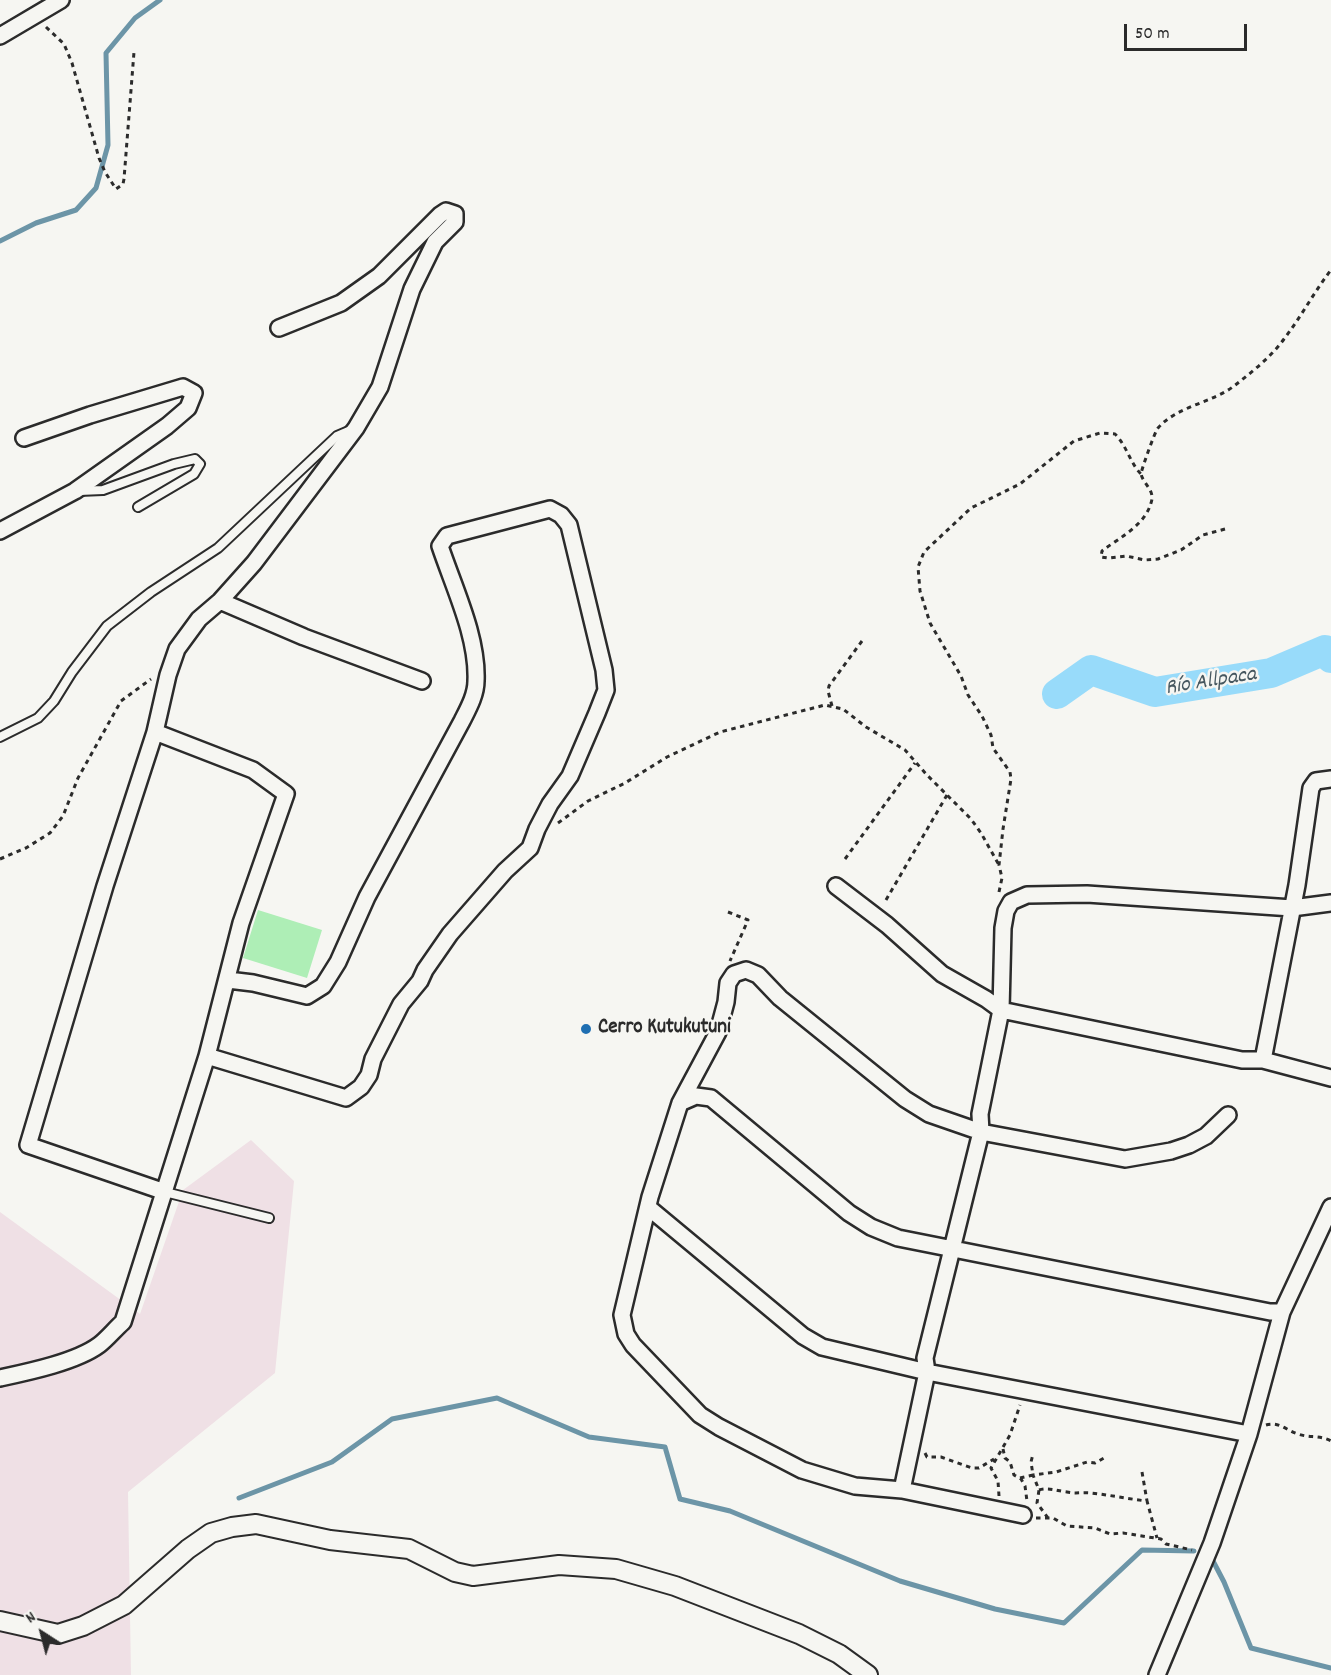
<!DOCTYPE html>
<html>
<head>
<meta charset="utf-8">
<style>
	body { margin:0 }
	#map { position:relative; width:1331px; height:1675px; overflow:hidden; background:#f6f6f2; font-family:Dekko,sans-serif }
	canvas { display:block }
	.north { position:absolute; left:12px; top:1603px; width:60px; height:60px; -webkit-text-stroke:4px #f6f6f2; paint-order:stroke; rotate:324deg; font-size:16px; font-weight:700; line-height:24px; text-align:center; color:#2b2b2b }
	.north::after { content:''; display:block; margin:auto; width:21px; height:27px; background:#2b2b2b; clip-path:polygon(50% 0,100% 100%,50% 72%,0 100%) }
	.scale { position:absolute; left:1124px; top:24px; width:123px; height:27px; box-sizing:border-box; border:3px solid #2b2b2b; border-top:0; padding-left:8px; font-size:18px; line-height:21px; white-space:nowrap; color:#2b2b2b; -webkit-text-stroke:4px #f6f6f2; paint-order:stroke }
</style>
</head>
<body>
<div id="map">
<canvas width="1331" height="1675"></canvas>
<div class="north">N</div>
<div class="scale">50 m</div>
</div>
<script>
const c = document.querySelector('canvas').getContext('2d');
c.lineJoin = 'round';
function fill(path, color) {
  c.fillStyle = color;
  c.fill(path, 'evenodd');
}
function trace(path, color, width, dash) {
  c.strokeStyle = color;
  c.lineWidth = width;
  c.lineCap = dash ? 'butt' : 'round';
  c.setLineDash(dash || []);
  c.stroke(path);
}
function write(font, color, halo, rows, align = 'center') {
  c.font = font + ' Dekko,sans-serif';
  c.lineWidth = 5;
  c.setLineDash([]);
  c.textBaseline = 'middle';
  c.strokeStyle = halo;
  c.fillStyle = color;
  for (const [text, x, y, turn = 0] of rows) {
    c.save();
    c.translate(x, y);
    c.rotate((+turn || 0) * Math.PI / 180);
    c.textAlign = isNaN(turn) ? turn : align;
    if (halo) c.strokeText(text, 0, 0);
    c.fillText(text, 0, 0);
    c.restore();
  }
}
fill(new Path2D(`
	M251,1140l43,41 -19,192 -147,119 3,183h-131v-463l140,102 43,-124z`), '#efe0e5');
fill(new Path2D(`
	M258,910l64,20 -15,48 -64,-20z`), '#aeeeb6');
trace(new Path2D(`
	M0,241l36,-18 40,-13 20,-22 12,-43 -2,-92 29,-35 25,-18
	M239,1498l93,-36 60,-43 105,-21 92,39 76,10 15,52 50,12 170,70 95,28 69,14 78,-73 52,1
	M1212,1559l12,23 27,66 80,20`), '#6c95a7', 5);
trace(new Path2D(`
	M1057,694l34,-24 64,22 116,-19 54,-23 6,8`), '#98dbfa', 30);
const service = new Path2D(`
	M79,491l24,-1 71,-26 21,-5 5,5 -6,10 -56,33
	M0,737l38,-19 16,-17 18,-29 35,-46 44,-34 67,-44 119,-112 14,-6
	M165,1192l104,26`);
const minor = new Path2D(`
	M0,36l61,-36
	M0,531l75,-40 92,-65 21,-18 6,-15 -11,-6 -93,28 -66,23
	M220,601l84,36 118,44
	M836,886l51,39 55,49 44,25 15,11 241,50h21l68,18
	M207,1056l139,42 15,-11 8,-12 4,-16 28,-55 19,-23 5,-11 25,-36 55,-63 25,-23 7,-19 13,-25 20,-28 27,-63 9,-23 -2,-20 -35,-145 -8,-10 -11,-6 -103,27 -7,10c14,42 38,91 36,135 0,14 -8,28 -14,40l-95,176 -29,65 -15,24 -16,10 -54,-13 -25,-3
	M1263,1060l34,-175 14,-97 5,-7 15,-2
	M680,1103l16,-7 15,2 138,115 22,14 27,11 372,74h12
	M165,1192l-137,-47 77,-259 50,-154 13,-57 9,-26 22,-30 21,-18 34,-38 102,-135 24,-41 32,-98 23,-47 20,-20v-8l-9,-3 -6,4 -61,61 -38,27 -62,25
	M649,1208l154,128 19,11 105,25 322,62
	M0,1378c28,-6 76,-16 99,-33 8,-6 16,-16 24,-23l84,-266 34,-133 45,-129 -33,-24 -98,-38
	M902,1490l25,-118 -2,-14 56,-226 -1,-18 21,-104 2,-82 3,-17 5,-9 16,-7 60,-1 205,14 39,-5
	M1023,1515l-121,-25 -47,-4 -53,-16 -83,-43 -19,-12 -67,-70 -7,-11 -4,-19 28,-118 30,-94 38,-71 8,-30 2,-19 6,-9 12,-4 12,5 22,23 125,101 24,15 52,18 144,27 46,-8 18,-6 17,-9 22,-21
	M1157,1675l55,-132 37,-109 33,-122 49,-105`);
const tertiary = new Path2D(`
	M0,1621l58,13 25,-8 41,-21 64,-56 23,-16 21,-6 24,-3 74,16 79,9 46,23 18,4 86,-11 57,4 59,17 124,48 40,20 29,21`);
trace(service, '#2b2b2b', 12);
trace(minor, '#2b2b2b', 20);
trace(tertiary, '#2b2b2b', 22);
trace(new Path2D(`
	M46,27l18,17 8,19 27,95 6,14 11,17 7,-5 1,-5 10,-127
	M1225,529l-22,6 -22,15 -23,9 -13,1 -19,-4 -18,2 -7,-1 1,-6c18,-14 45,-26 50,-52 1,-10 -9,-16 -11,-25 0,-3 14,-43 17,-46 19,-22 54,-25 76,-42 18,-14 37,-29 50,-47 17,-22 30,-47 47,-69
	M832,706l-4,-15 1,-5 33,-45
	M558,823l30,-22 37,-18 42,-26 53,-25 105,-27 18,4 23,18 39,23 22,25 44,44 10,14 18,32
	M0,859l26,-11 24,-15 13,-17 15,-38 43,-77 30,-22
	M845,859l70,-96
	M999,892l3,-14 -3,-13 4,-36 8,-50 -1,-7 -17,-24 -2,-13 -9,-19 -14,-21 -7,-19 -31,-53 -10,-32 -2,-24 6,-15 47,-44 49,-24 54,-43 26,-8 15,1c12,12 15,29 26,40
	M886,900l61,-105
	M728,912l20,8 -18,41
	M1266,1425c13,-4 21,6 32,9 11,4 22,1 33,7
	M1003,1449l2,9 5,4 4,13 7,4 4,7 2,15
	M925,1453l2,4h14l31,11h7l15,-9
	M1142,1472l5,29
	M1020,1478l13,-3 -2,-13 2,-8
	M1039,1490c10,-3 18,1 28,2 8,2 16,0 24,1 19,2 37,6 56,8l10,37
	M999,1496l-1,-15 -7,-13 19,-33 10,-30
	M1036,1518h17l14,8 28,2 15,6 13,-1 38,6 5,5 26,6
	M1048,1518l-11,-15 2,-13 -6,-15 23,-3 31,-10 8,1 9,-5`), '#2b2b2b', 3, [4.5, 4.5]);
trace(service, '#f6f6f2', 8);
trace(minor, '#f6f6f2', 15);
trace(tertiary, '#f6f6f2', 18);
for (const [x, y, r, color] of [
	[586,1029,6,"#1f6fb2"]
]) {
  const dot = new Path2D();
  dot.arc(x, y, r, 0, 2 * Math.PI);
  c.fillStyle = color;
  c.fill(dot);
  trace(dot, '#f6f6f2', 2);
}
write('bold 21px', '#2b2b2b', '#f6f6f2', [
	["Cerro Kutukutuni",598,1029]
], 'left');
write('italic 22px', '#46575f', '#f6f6f2', [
	["Río Allpaca",1211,683,-9]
]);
</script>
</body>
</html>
